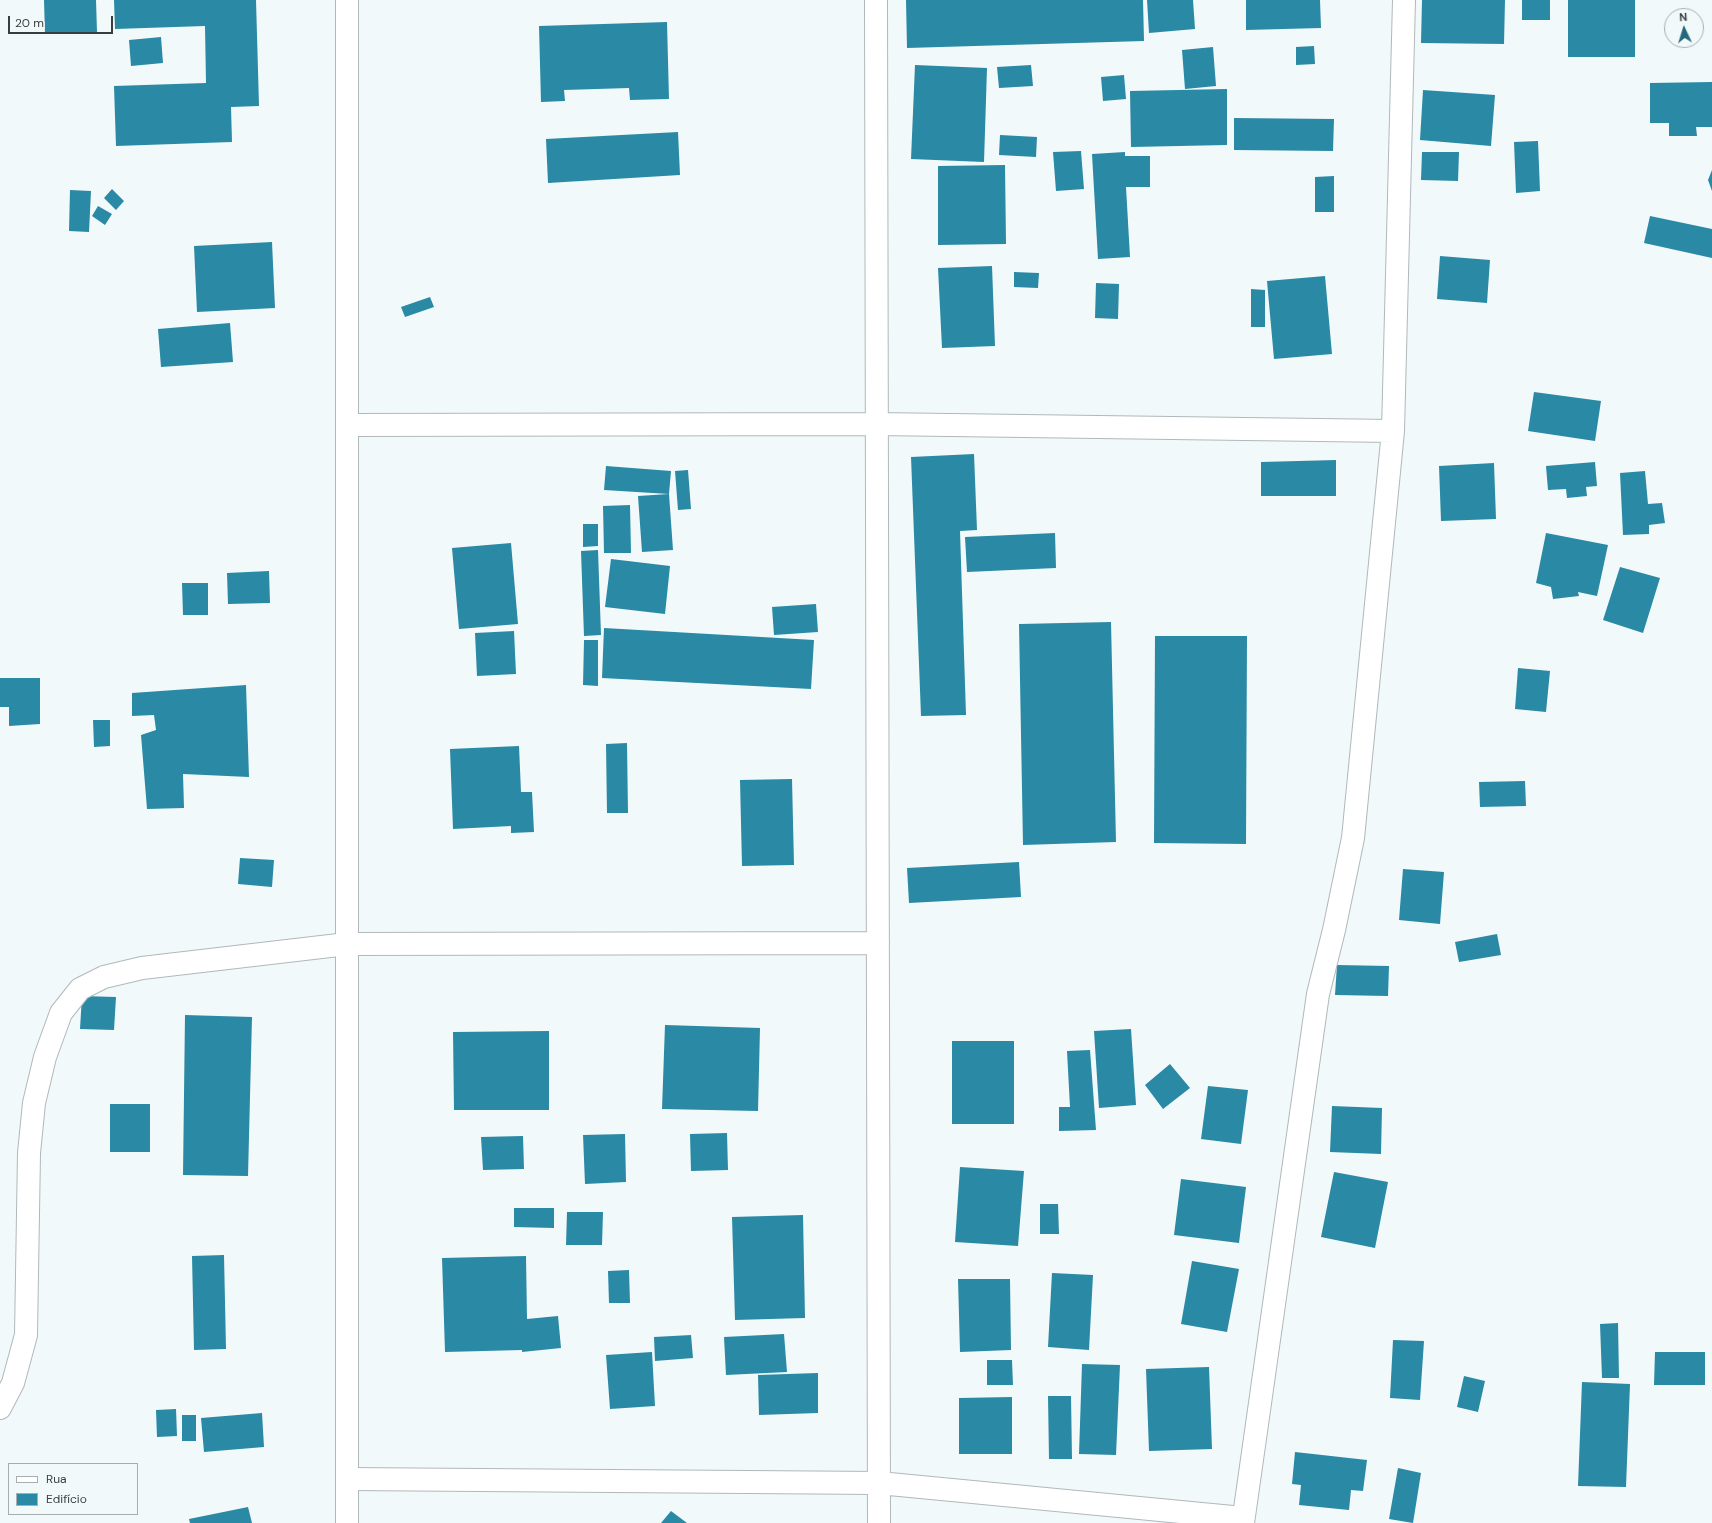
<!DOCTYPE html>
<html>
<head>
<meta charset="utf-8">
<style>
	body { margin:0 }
	#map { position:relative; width:1712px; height:1523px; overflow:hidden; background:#f1f9fb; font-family:"DM Sans",sans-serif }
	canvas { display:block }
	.legend { position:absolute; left:8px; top:1463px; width:130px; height:52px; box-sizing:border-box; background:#f1f9fb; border:1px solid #a8aeaf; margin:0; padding:5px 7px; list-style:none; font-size:12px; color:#3a3d3e }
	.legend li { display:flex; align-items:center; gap:8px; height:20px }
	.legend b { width:20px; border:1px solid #a8aeaf }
	.north { position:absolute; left:1664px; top:8px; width:40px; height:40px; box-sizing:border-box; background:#f1f9fb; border:1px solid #a8aeaf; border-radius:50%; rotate:356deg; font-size:11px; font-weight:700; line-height:16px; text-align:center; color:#3a3d3e }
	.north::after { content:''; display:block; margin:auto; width:14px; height:18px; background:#26687b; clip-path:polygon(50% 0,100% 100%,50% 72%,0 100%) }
	.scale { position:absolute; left:8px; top:16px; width:105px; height:18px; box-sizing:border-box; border:2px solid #3a3d3e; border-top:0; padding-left:5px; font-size:12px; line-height:14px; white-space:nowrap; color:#3a3d3e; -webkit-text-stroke:3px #f1f9fb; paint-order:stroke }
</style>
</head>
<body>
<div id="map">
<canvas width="1712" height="1523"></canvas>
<ul class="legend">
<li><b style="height:5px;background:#fff"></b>Rua</li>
<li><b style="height:11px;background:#2a89a4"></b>Edifício</li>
</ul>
<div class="north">N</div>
<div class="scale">20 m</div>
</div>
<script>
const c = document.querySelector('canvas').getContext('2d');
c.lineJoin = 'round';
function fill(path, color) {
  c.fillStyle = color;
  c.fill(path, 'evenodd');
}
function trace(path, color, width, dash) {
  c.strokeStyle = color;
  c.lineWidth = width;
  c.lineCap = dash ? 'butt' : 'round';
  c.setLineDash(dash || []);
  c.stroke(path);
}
fill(new Path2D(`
	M44,0h52l1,32 -52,2z
	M114,0h142l3,106 -28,1 1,35 -116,4 -2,-60 92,-3 -1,-57 -90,3z
	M906,0h237l1,41 -237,7z
	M1147,0h46l2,29 -46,4z
	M1246,0h74l1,28 -75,2z
	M1422,0h83l-1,44 -83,-1z
	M1522,0h28v20h-28z
	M1568,0h67v57h-67z
	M667,22l2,77 -39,1 -1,-12 -65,2 1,11 -24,1 -2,-76z
	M161,37l2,26 -32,3 -2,-26z
	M1314,46l1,18 -19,1v-18z
	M1213,47l3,39 -31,3 -3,-39z
	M915,65l72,3 -3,94 -73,-3z
	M1031,65l2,21 -34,2 -2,-21z
	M1124,75l2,24 -23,2 -2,-24z
	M1712,82v45h-16l1,9h-28v-13h-19v-40z
	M1227,89v56l-96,2 -1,-56z
	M1423,90l72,5 -4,51 -71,-6z
	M1234,118l100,1 -1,32 -99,-1z
	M678,132l2,43 -132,8 -2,-44z
	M1000,135l37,2 -1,20 -37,-2z
	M1538,141l2,50 -24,2 -2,-51z
	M1081,151l3,38 -28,2 -3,-39z
	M1125,152v4h25v31h-24l4,70 -32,2 -6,-105z
	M1422,152h37l-1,29 -37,-1z
	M1005,165l1,79 -68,1v-79z
	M1712,170v21l-4,-11z
	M1334,176v36h-19v-35z
	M112,189l12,12 -8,9 -12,-12z
	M70,190l21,1 -2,41 -20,-1z
	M98,206l14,8 -7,11 -13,-9z
	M1650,216l62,13v29l-68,-15z
	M272,242l3,66 -78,4 -3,-66z
	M1440,256l50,4 -3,43 -50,-4z
	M992,266l3,80 -53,2 -4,-80z
	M1014,272l25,1 -1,15 -24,-1z
	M1325,276l7,78 -58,5 -7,-78z
	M1096,283l23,1 -1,35 -23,-1z
	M1251,289l14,1v37h-14z
	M430,297l4,10 -29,10 -4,-10z
	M230,323l3,39 -72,5 -3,-38z
	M1534,392l67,9 -6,40 -67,-10z
	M974,454l3,76 -17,1 6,184 -45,1 -10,-259z
	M1336,460v36h-75v-34z
	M1595,462l2,24 -11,1 1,9 -20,2 -1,-9 -18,1 -2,-24z
	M1494,463l2,56 -55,2 -2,-55z
	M606,466l65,5 -2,23 -65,-4z
	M688,470l3,39 -13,1 -3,-39z
	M1645,471l3,33 14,-1 3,20 -16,2v9l-26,1 -3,-62z
	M669,494l4,56 -31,2 -4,-56z
	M630,505l1,48h-27l-1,-47z
	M583,524h15v22l-15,1z
	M1055,533l1,35 -89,4 -2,-35z
	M1546,533l62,12 -11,51 -19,-4 1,4 -26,3 -2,-12 -15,-4z
	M511,543l7,81 -59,5 -7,-81z
	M598,550l3,85 -17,1 -3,-85z
	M611,559l59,7 -5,48 -60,-7z
	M1620,567l40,11 -17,55 -40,-13z
	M269,571l1,32 -42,1 -1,-31z
	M182,583h26v32h-25z
	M816,604l2,28 -44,3 -2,-28z
	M1111,622l5,220 -93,3 -4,-221z
	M604,628l210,12 -3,49 -209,-11z
	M514,631l2,43 -39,2 -2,-43z
	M1155,636h92l-1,208 -92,-1z
	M584,640h14v46l-15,-1z
	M1518,668l32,3 -4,41 -31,-3z
	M0,678h40v46l-31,2v-19h-9z
	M246,685l3,92 -66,-3 1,34 -37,1 -6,-74 15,-5 -2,-15 -22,1v-23z
	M93,720h17v26l-16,1z
	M627,743l1,70h-21l-1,-69z
	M519,746l2,46h11l2,40 -23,1v-7l-58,3 -3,-80z
	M792,779l2,86 -52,1 -2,-86z
	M1525,781l1,25 -46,1 -1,-25z
	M240,858l34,2 -2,27 -34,-3z
	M1019,862l2,35 -112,6 -2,-35z
	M1403,869l41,3 -4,52 -41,-4z
	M1497,934l4,21 -42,7 -4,-20z
	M1337,965l52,1 -1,30 -53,-1z
	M82,996l34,1 -2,33 -34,-1z
	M185,1015l67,2 -4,159 -65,-1z
	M665,1025l95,3 -2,83 -96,-2z
	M1131,1029l5,76 -37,3 -5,-77z
	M549,1031v79h-95l-1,-78z
	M952,1041h62v83h-62z
	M1090,1050l6,80 -37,1v-24h11l-3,-56z
	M1170,1064l20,24 -27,21 -18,-24z
	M1208,1086l40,4 -7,54 -40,-5z
	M110,1104h40v48h-40z
	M1332,1106l50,2 -1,46 -51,-2z
	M727,1133l1,37 -37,1 -1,-37z
	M625,1134l1,48 -41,2 -2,-49z
	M523,1136l1,33 -41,1 -2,-33z
	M960,1167l64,4 -6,75 -63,-4z
	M1334,1172l54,10 -13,66 -54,-11z
	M1181,1179l65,8 -7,56 -65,-8z
	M1040,1204h18l1,30h-19z
	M514,1208h40v20l-40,-1z
	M567,1212h36l-1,33h-36z
	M803,1215l2,103 -70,2 -3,-103z
	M224,1255l2,94 -32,1 -2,-94z
	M526,1256l1,63 31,-3 3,32 -39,4v-2l-77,2 -3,-94z
	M1192,1261l47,8 -12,63 -46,-8z
	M629,1270l1,33h-21l-1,-32z
	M1052,1273l41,2 -4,75 -41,-3z
	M958,1279h52l1,71 -51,2z
	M1618,1323l1,55h-17l-2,-54z
	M784,1334l3,38 -61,3 -2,-38z
	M691,1335l2,23 -38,3 -1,-24z
	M1393,1340l31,1 -4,59 -30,-2z
	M652,1352l3,54 -45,3 -4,-54z
	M1655,1352h50v33h-51z
	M987,1360h25l1,25h-26z
	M1082,1364l38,1 -4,90 -37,-1z
	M1209,1367l3,82 -63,2 -3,-82z
	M818,1373v40l-59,2 -1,-40z
	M1464,1376l21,5 -7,31 -21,-5z
	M1582,1382l48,2 -4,103 -48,-1z
	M1048,1396h23l1,63h-23z
	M1012,1397v57h-53v-56z
	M176,1409l1,27 -20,1 -1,-27z
	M262,1413l2,34 -60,5 -3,-34z
	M182,1415h14v26h-14z
	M1295,1452l72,8 -4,31 -12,-1 -2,20 -50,-5 2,-20 -9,-1z
	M1398,1468l23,5 -8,50 -24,-4z
	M248,1507l4,16h-62l-1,-4z
	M671,1511l16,12h-26z`), '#2a89a4');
const minor = new Path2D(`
	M876,0l3,1523
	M347,425l529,-1 517,7
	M0,1408l13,-25 13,-48 3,-182 5,-50 11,-46 16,-44 19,-24 24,-12 38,-9 205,-24 531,-1
	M347,1479l532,4 364,35
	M1243,1523l75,-529 16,-64 19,-92 40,-407 11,-431`);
const tertiary = new Path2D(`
	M347,1523v-1523`);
trace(minor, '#b1b8bb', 24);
trace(tertiary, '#b1b8bb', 24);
trace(minor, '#fff', 22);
trace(tertiary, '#fff', 22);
</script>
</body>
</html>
